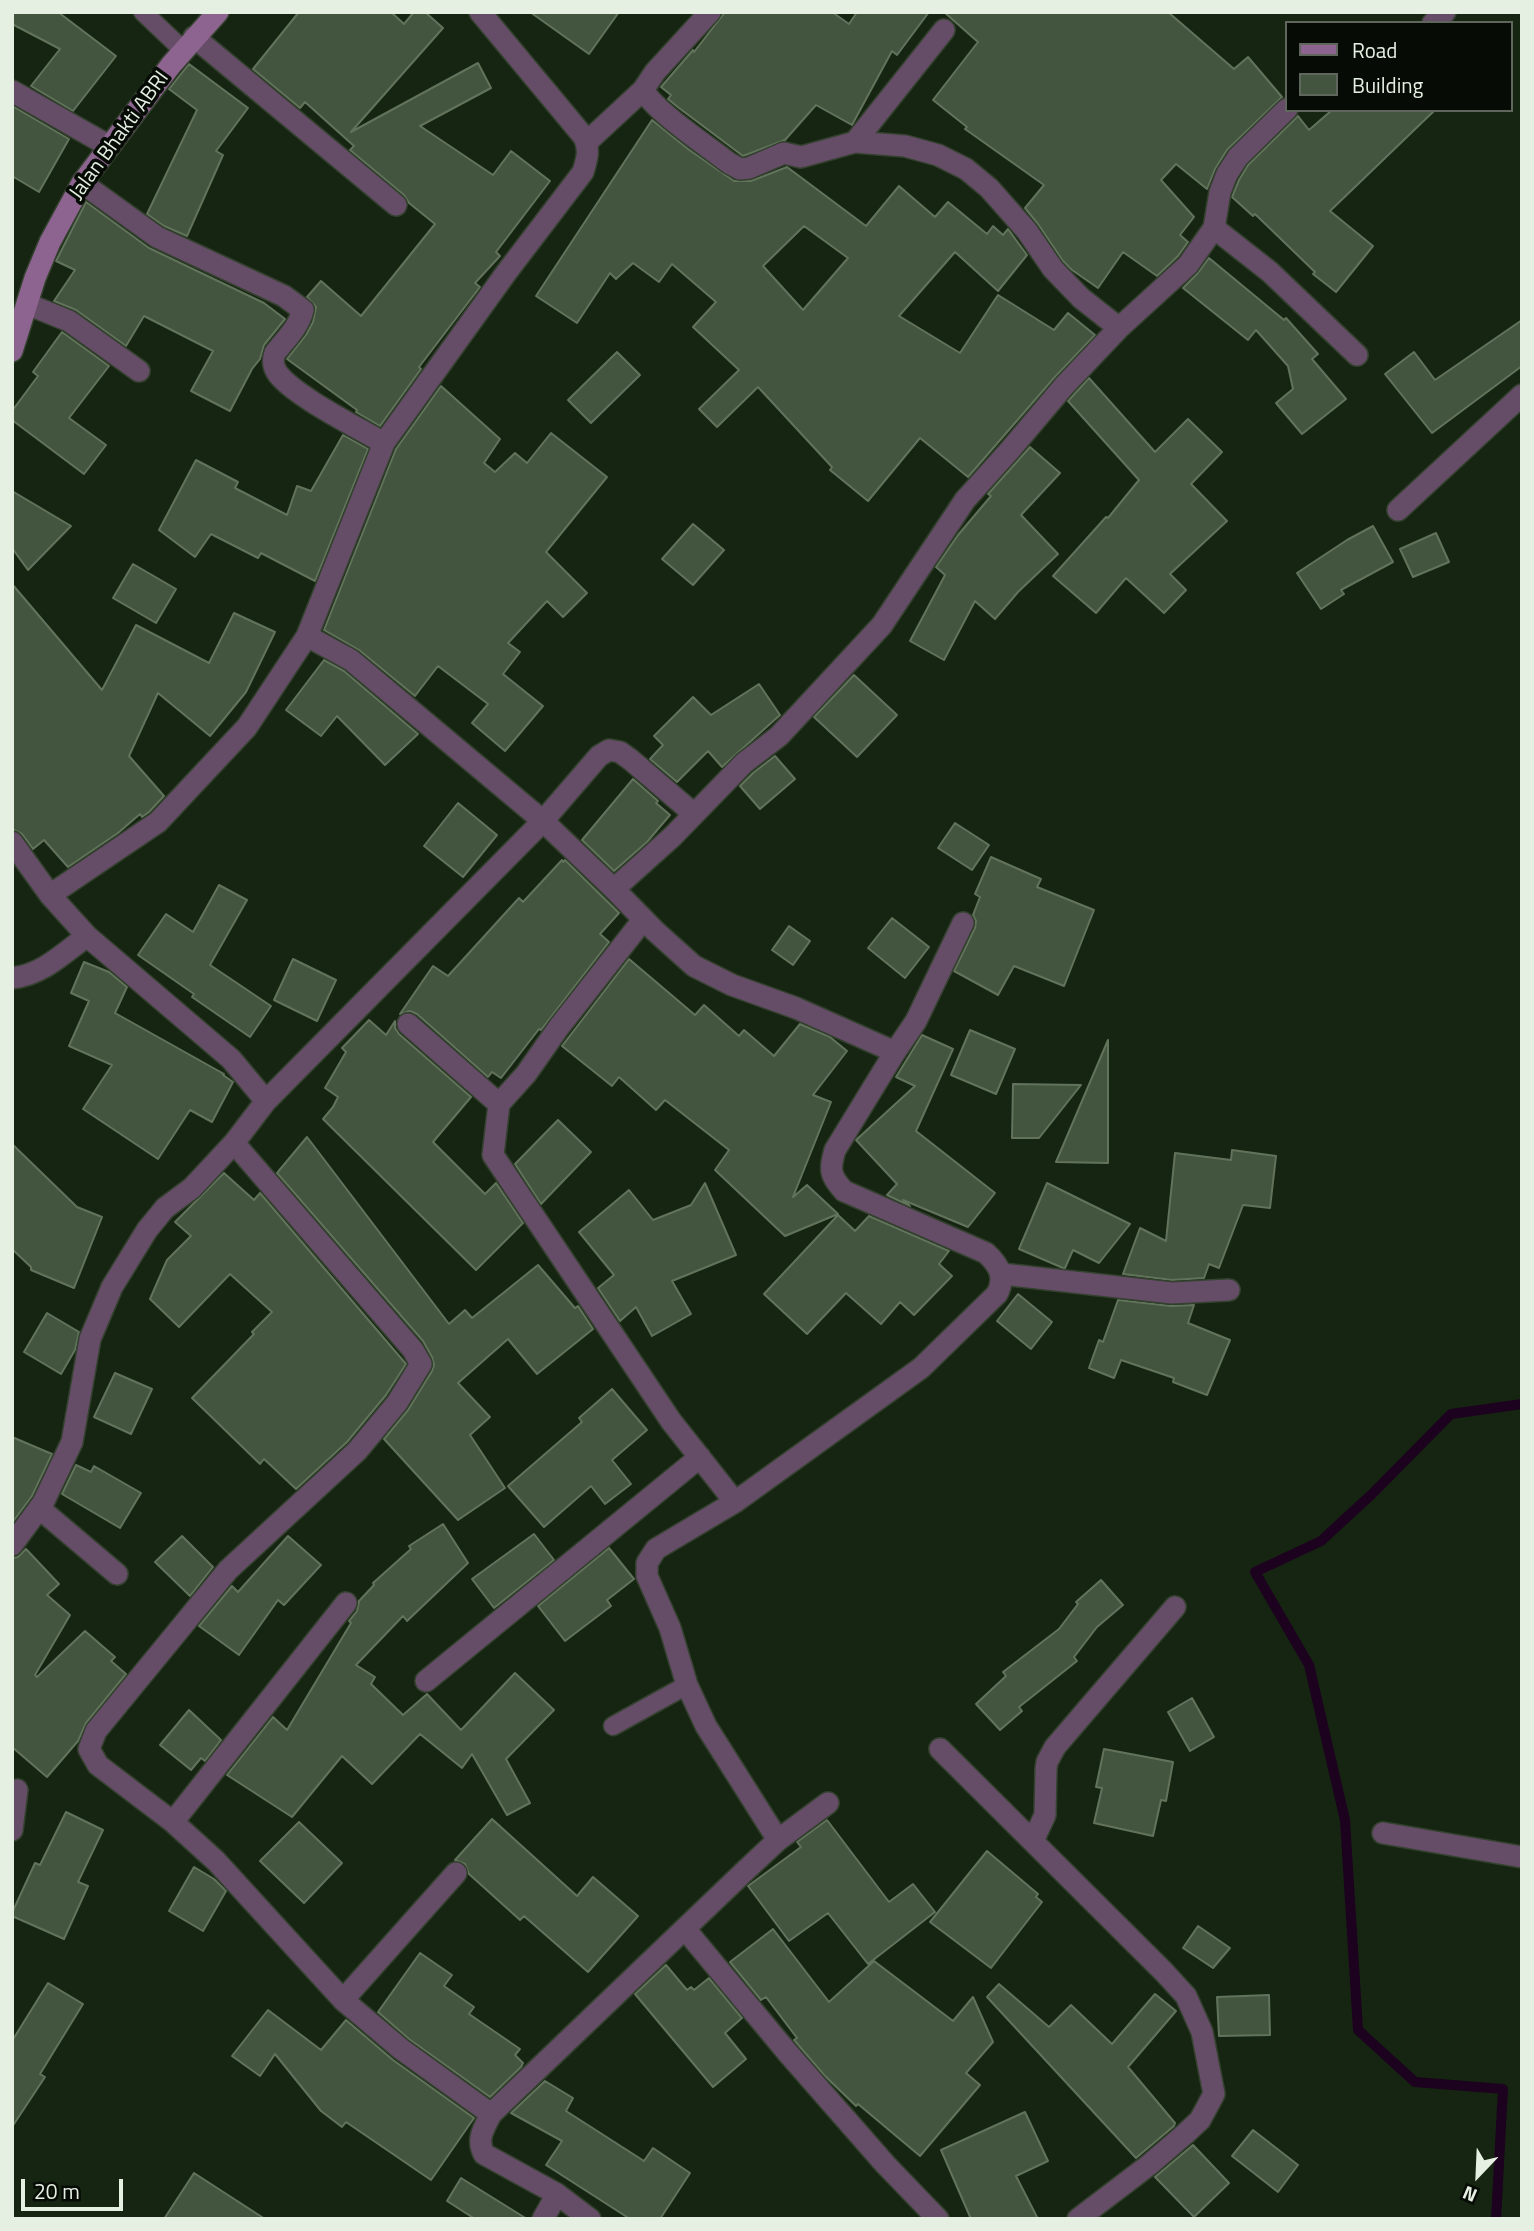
<!DOCTYPE html>
<style>
body{margin:0}
#map{position:relative;width:1534px;height:2231px;overflow:hidden;background:#162511;font-family:"Titillium Web",sans-serif}
canvas{display:block}
.frame{position:absolute;inset:0;border:14px solid #e5efe2;pointer-events:none}
.legend{position:absolute;left:1285px;top:21px;width:228px;height:91px;box-sizing:border-box;background:#060c05;border:2px solid #5f675d;margin:0;padding:9px 12px;list-style:none;font-size:21px;color:#e5efe2}
.legend li{display:flex;align-items:center;gap:14px;height:35px}
.legend b{width:35px;border:2px solid #5f675d}
.north{position:absolute;left:1443px;top:2140px;width:70px;height:70px;-webkit-text-stroke:5px #060c05;paint-order:stroke;rotate:203deg;font-size:19px;font-weight:700;line-height:28px;text-align:center;color:#e5efe2}
.north::after{content:'';display:block;margin:auto;width:24px;height:32px;background:#e5efe2;clip-path:polygon(50% 0,100% 100%,50% 72%,0 100%)}
.scale{position:absolute;left:21px;top:2179px;width:102px;height:32px;box-sizing:border-box;border:4px solid #e5efe2;border-top:0;padding-left:9px;font-size:21px;line-height:24px;white-space:nowrap;color:#e5efe2;-webkit-text-stroke:5px #060c05;paint-order:stroke}
</style>
<div id="map">
<canvas width="1534" height="2231"></canvas>
<div class="frame"></div>
<ul class="legend">
<li><b style="height:9px;background:#8c648f"></b>Road</li>
<li><b style="height:19px;background:#44553f"></b>Building</li>
</ul>
<div class="north">N</div>
<div class="scale">20 m</div>
</div>
<script>
const context = document.querySelector('canvas').getContext('2d');
context.lineJoin = 'round';
function stroke(path, color, width, dash) { context.strokeStyle = color; context.lineWidth = width; context.lineCap = dash ? 'butt' : 'round'; context.setLineDash(dash || []); context.stroke(path); }
function fillPath(path, color) { context.fillStyle = color; context.fill(path, 'evenodd'); }
function drawText(font, color, halo, rows, align = 'center') {
  context.font = font + ' "Titillium Web",sans-serif'; context.lineWidth = 7; context.setLineDash([]); context.textBaseline = 'middle'; context.strokeStyle = halo; context.fillStyle = color; for (const [text, x, y, turn = 0] of rows) {
    context.save(); context.translate(x, y); context.rotate((+turn || 0) * Math.PI / 180); context.textAlign = isNaN(turn) ? turn : align; if (halo) context.strokeText(text, 0, 0); context.fillText(text, 0, 0); context.restore();
  }
}
stroke(new Path2D(`
 M 1496,2219 L 1503,2089 L 1415,2082 L 1358,2030 L 1345,1820 L 1309,1665 L 1255,1572 L 1321,1541 L 1372,1494 L 1451,1414 L 1522,1404`), '#1c021f', 10);
const building = new Path2D(`
 M 12,12 L 58,12 L 116,56 L 73,111 L 31,86 L 60,49 L 12,24 Z
 M 299,12 L 391,12 L 404,24 L 414,12 L 425,12 L 443,28 L 351,132 L 478,63 L 491,88 L 420,126 L 493,175 L 511,151 L 550,181 L 496,252 L 500,256 L 475,283 L 480,287 L 419,367 L 421,369 L 380,426 L 356,412 L 357,410 L 287,359 L 306,335 L 313,322 L 316,307 L 307,297 L 321,281 L 361,316 L 435,224 L 409,203 L 404,195 L 350,150 L 354,146 L 305,102 L 300,108 L 253,69 Z
 M 530,12 L 619,12 L 589,54 Z
 M 725,12 L 832,12 L 849,24 L 857,12 L 929,12 L 897,55 L 892,51 L 852,125 L 816,105 L 785,140 L 743,156 L 679,108 L 668,99 L 671,95 L 661,87 L 693,50 L 694,52 Z
 M 944,12 L 1168,12 L 1234,69 L 1248,57 L 1282,97 L 1227,150 L 1215,169 L 1207,189 L 1176,164 L 1161,180 L 1194,217 L 1180,235 L 1188,242 L 1178,256 L 1157,276 L 1123,252 L 1098,288 L 1072,270 L 1063,261 L 1038,224 L 1025,208 L 1044,185 L 965,129 L 967,127 L 933,100 L 978,42 Z
 M 189,64 L 248,108 L 216,151 L 223,155 L 187,236 L 164,226 L 147,214 L 197,110 L 169,89 Z
 M 14,107 L 69,139 L 39,192 L 12,176 L 12,110 Z
 M 1332,110 L 1435,110 L 1330,211 L 1373,246 L 1336,292 L 1313,274 L 1315,272 L 1255,214 L 1253,216 L 1232,197 L 1239,180 L 1248,165 L 1298,116 L 1309,130 Z
 M 652,120 L 688,149 L 734,181 L 751,181 L 787,167 L 866,226 L 899,186 L 935,217 L 948,202 L 987,234 L 993,226 L 1003,235 L 1008,229 L 1027,255 L 998,291 L 955,252 L 899,316 L 960,353 L 998,295 L 1054,330 L 1068,313 L 1095,335 L 1054,378 L 968,477 L 920,438 L 868,501 L 830,470 L 832,467 L 758,387 L 717,427 L 699,409 L 739,370 L 693,327 L 716,302 L 672,264 L 659,282 L 633,263 L 616,279 L 610,273 L 577,323 L 536,296 ZM 804,226 L 848,258 L 803,310 L 763,266 Z
 M 86,202 L 149,248 L 264,303 L 285,319 L 264,345 L 260,359 L 252,369 L 230,411 L 191,391 L 213,351 L 144,316 L 126,346 L 76,310 L 54,301 L 75,270 L 56,261 Z
 M 1209,258 L 1284,320 L 1286,318 L 1318,354 L 1312,359 L 1346,399 L 1302,434 L 1276,403 L 1293,389 L 1288,366 L 1256,330 L 1248,340 L 1183,288 L 1197,274 Z
 M 1522,320 L 1522,366 L 1432,433 L 1385,374 L 1414,352 L 1435,380 Z
 M 62,332 L 109,366 L 69,418 L 106,445 L 84,474 L 12,420 L 12,411 L 38,376 L 33,372 Z
 M 617,352 L 640,375 L 591,423 L 568,400 Z
 M 1089,378 L 1155,452 L 1188,419 L 1222,452 L 1191,484 L 1227,521 L 1170,574 L 1186,590 L 1164,613 L 1126,578 L 1096,613 L 1053,576 L 1106,517 L 1108,518 L 1139,480 L 1068,401 Z
 M 441,386 L 500,439 L 484,463 L 495,472 L 515,453 L 527,463 L 551,433 L 607,477 L 546,552 L 587,593 L 563,617 L 547,601 L 508,643 L 520,652 L 503,674 L 543,706 L 505,751 L 472,723 L 488,704 L 438,666 L 415,696 L 359,650 L 324,630 L 396,449 Z
 M 343,435 L 368,449 L 315,581 L 261,553 L 258,558 L 211,534 L 195,557 L 159,530 L 196,460 L 238,482 L 235,488 L 287,515 L 297,486 L 311,491 Z
 M 1030,447 L 1060,473 L 1021,515 L 1058,554 L 1018,592 L 995,619 L 975,601 L 944,660 L 910,641 L 945,575 L 936,567 L 958,535 L 991,496 L 988,494 Z
 M 12,491 L 71,526 L 28,570 L 12,548 Z
 M 693,524 L 724,550 L 693,585 L 662,559 Z
 M 1373,526 L 1393,562 L 1341,590 L 1344,594 L 1321,609 L 1297,573 L 1347,540 Z
 M 1436,533 L 1449,562 L 1413,577 L 1400,549 Z
 M 133,564 L 176,589 L 156,623 L 113,598 Z
 M 12,584 L 102,690 L 136,625 L 209,663 L 234,613 L 275,632 L 246,692 L 210,736 L 158,693 L 129,756 L 164,796 L 149,812 L 142,817 L 140,814 L 118,833 L 68,867 L 44,840 L 33,849 L 22,834 L 12,829 Z
 M 324,660 L 344,671 L 418,734 L 385,765 L 337,716 L 321,736 L 286,710 Z
 M 854,675 L 897,715 L 857,757 L 814,717 Z
 M 759,684 L 780,715 L 722,767 L 708,751 L 677,782 L 650,759 L 663,745 L 654,736 L 693,697 L 711,715 Z
 M 775,756 L 795,779 L 760,809 L 740,786 L 753,773 Z
 M 633,779 L 658,801 L 656,803 L 670,815 L 647,842 L 614,871 L 582,840 Z
 M 458,803 L 497,835 L 463,877 L 424,846 Z
 M 955,823 L 989,845 L 972,870 L 938,848 Z
 M 991,857 L 1041,879 L 1037,887 L 1094,910 L 1064,986 L 1014,966 L 998,995 L 954,971 L 975,928 L 976,921 L 973,915 L 980,897 L 975,894 Z
 M 562,860 L 563,862 L 565,860 L 619,913 L 600,934 L 609,942 L 541,1030 L 539,1029 L 501,1078 L 492,1072 L 488,1077 L 417,1014 L 410,1011 L 400,1014 L 433,966 L 448,976 L 519,898 L 523,902 Z
 M 219,885 L 247,900 L 210,965 L 271,1006 L 250,1037 L 192,997 L 194,994 L 138,955 L 166,914 L 193,932 Z
 M 892,918 L 929,947 L 905,978 L 868,948 Z
 M 789,926 L 810,941 L 793,965 L 772,950 Z
 M 293,959 L 336,980 L 317,1021 L 274,1000 Z
 M 629,959 L 695,1015 L 704,1005 L 739,1036 L 744,1030 L 774,1056 L 800,1024 L 830,1037 L 847,1051 L 813,1095 L 831,1102 L 793,1197 L 807,1185 L 838,1214 L 785,1236 L 715,1170 L 729,1150 L 665,1100 L 656,1110 L 619,1077 L 612,1086 L 562,1046 Z
 M 84,962 L 109,972 L 127,987 L 115,1013 L 224,1074 L 223,1075 L 233,1082 L 212,1122 L 190,1110 L 158,1159 L 83,1109 L 112,1065 L 69,1046 L 89,1001 L 71,993 Z
 M 369,1020 L 386,1035 L 395,1021 L 395,1028 L 399,1034 L 471,1097 L 433,1142 L 485,1194 L 496,1183 L 523,1223 L 476,1270 L 323,1119 L 333,1107 L 338,1097 L 325,1088 L 346,1052 L 342,1048 Z
 M 970,1030 L 1015,1049 L 996,1094 L 951,1075 Z
 M 922,1035 L 953,1049 L 916,1131 L 995,1193 L 968,1227 L 903,1200 L 910,1206 L 887,1195 L 897,1184 L 856,1140 L 915,1086 L 896,1077 Z
 M 1108,1040 L 1108,1163 L 1056,1162 Z
 M 1013,1084 L 1081,1085 L 1039,1138 L 1012,1138 Z
 M 558,1120 L 591,1152 L 541,1204 L 515,1164 Z
 M 307,1137 L 449,1324 L 465,1310 L 472,1318 L 538,1265 L 575,1308 L 578,1306 L 593,1329 L 537,1374 L 508,1339 L 458,1383 L 490,1417 L 470,1435 L 505,1488 L 458,1520 L 384,1439 L 408,1410 L 432,1371 L 434,1365 L 432,1357 L 423,1341 L 277,1173 Z
 M 12,1144 L 77,1207 L 102,1217 L 74,1288 L 31,1270 L 31,1267 L 12,1249 Z
 M 1232,1150 L 1276,1156 L 1270,1208 L 1243,1205 L 1219,1268 L 1209,1264 L 1204,1278 L 1172,1280 L 1123,1274 L 1140,1228 L 1166,1241 L 1175,1153 L 1231,1160 Z
 M 224,1173 L 254,1200 L 260,1193 L 406,1364 L 386,1395 L 347,1442 L 296,1489 L 264,1459 L 260,1464 L 192,1398 L 254,1334 L 252,1332 L 272,1312 L 230,1274 L 179,1327 L 150,1299 L 167,1260 L 191,1236 L 175,1222 Z
 M 705,1183 L 736,1255 L 672,1281 L 691,1314 L 652,1336 L 636,1307 L 620,1321 L 598,1288 L 614,1275 L 579,1232 L 629,1190 L 653,1220 L 691,1205 Z
 M 1047,1183 L 1130,1224 L 1099,1263 L 1073,1250 L 1065,1268 L 1063,1268 L 1019,1249 Z
 M 838,1215 L 855,1231 L 869,1216 L 949,1251 L 939,1264 L 952,1276 L 914,1315 L 900,1302 L 881,1324 L 846,1293 L 807,1334 L 764,1294 Z
 M 1018,1294 L 1052,1322 L 1031,1349 L 997,1321 Z
 M 1118,1300 L 1171,1306 L 1194,1305 L 1188,1323 L 1230,1340 L 1207,1395 L 1173,1382 L 1174,1378 L 1121,1360 L 1114,1378 L 1089,1368 L 1099,1340 L 1103,1342 Z
 M 47,1313 L 79,1332 L 75,1350 L 61,1374 L 24,1352 Z
 M 115,1373 L 152,1389 L 131,1434 L 94,1417 Z
 M 612,1389 L 647,1430 L 612,1460 L 631,1484 L 605,1504 L 591,1486 L 544,1527 L 508,1486 L 582,1422 L 579,1418 Z
 M 12,1437 L 52,1454 L 32,1496 L 12,1523 Z
 M 76,1465 L 91,1472 L 94,1466 L 141,1493 L 120,1528 L 62,1494 Z
 M 443,1524 L 468,1563 L 407,1621 L 403,1616 L 356,1665 L 375,1677 L 371,1684 L 403,1715 L 427,1694 L 461,1730 L 515,1673 L 554,1710 L 506,1759 L 530,1803 L 507,1815 L 472,1754 L 462,1768 L 420,1734 L 372,1784 L 342,1756 L 292,1817 L 227,1775 L 273,1717 L 287,1730 L 351,1623 L 349,1621 L 357,1611 L 359,1601 L 374,1585 L 373,1583 L 411,1549 L 409,1546 Z
 M 534,1534 L 554,1560 L 494,1608 L 472,1579 Z
 M 182,1536 L 213,1567 L 190,1596 L 155,1562 Z
 M 288,1536 L 321,1565 L 284,1605 L 278,1600 L 239,1655 L 199,1626 L 232,1586 L 238,1592 Z
 M 609,1548 L 634,1579 L 607,1600 L 611,1606 L 565,1641 L 538,1606 Z
 M 26,1549 L 59,1584 L 47,1595 L 70,1615 L 35,1675 L 37,1677 L 85,1631 L 115,1657 L 111,1661 L 126,1674 L 86,1723 L 78,1741 L 47,1777 L 12,1747 L 12,1558 L 18,1557 Z
 M 1101,1580 L 1123,1605 L 1097,1627 L 1074,1657 L 1077,1661 L 1019,1707 L 1022,1711 L 1000,1730 L 976,1704 L 1006,1676 L 1003,1672 L 1059,1629 L 1078,1604 L 1076,1602 Z
 M 1192,1698 L 1214,1737 L 1190,1751 L 1168,1712 Z
 M 189,1710 L 221,1740 L 205,1761 L 201,1758 L 191,1770 L 160,1745 Z
 M 1104,1749 L 1173,1762 L 1166,1801 L 1161,1800 L 1153,1836 L 1094,1823 L 1102,1788 L 1096,1787 Z
 M 66,1812 L 103,1830 L 78,1882 L 88,1886 L 64,1939 L 12,1916 L 12,1913 L 35,1863 L 40,1865 Z
 M 492,1819 L 577,1896 L 593,1877 L 638,1916 L 588,1972 L 524,1916 L 520,1920 L 469,1874 L 465,1864 L 455,1860 Z
 M 827,1820 L 889,1902 L 913,1884 L 935,1912 L 868,1964 L 828,1913 L 789,1941 L 748,1886 L 801,1847 L 797,1842 Z
 M 299,1822 L 342,1863 L 304,1903 L 260,1861 Z
 M 987,1851 L 1038,1894 L 1036,1897 L 1042,1902 L 991,1968 L 930,1922 Z
 M 194,1867 L 214,1879 L 226,1891 L 203,1931 L 169,1911 Z
 M 1198,1926 L 1230,1948 L 1213,1968 L 1183,1948 Z
 M 773,1929 L 829,2002 L 874,1961 L 953,2021 L 973,1997 L 993,2042 L 966,2073 L 980,2085 L 920,2156 L 858,2104 L 856,2106 L 824,2075 L 794,2040 L 797,2038 L 766,1997 L 761,2000 L 730,1962 Z
 M 420,1953 L 452,1975 L 444,1986 L 474,2007 L 469,2014 L 520,2049 L 515,2055 L 523,2063 L 521,2067 L 490,2097 L 409,2039 L 378,2012 Z
 M 666,1965 L 687,1990 L 691,1987 L 694,1990 L 709,1978 L 742,2018 L 725,2033 L 746,2059 L 713,2087 L 635,1994 Z
 M 48,1983 L 83,2004 L 40,2074 L 45,2077 L 12,2127 L 12,2041 Z
 M 999,1984 L 1049,2027 L 1071,2005 L 1112,2044 L 1155,1994 L 1176,2011 L 1128,2067 L 1175,2123 L 1174,2126 L 1136,2158 L 987,1997 Z
 M 1269,1995 L 1270,2035 L 1219,2036 L 1217,1997 Z
 M 268,2010 L 321,2050 L 346,2020 L 393,2060 L 474,2118 L 431,2180 L 346,2122 L 342,2127 L 321,2111 L 275,2054 L 260,2076 L 232,2056 Z
 M 545,2081 L 573,2098 L 566,2111 L 644,2161 L 653,2148 L 690,2173 L 660,2219 L 630,2219 L 546,2165 L 562,2141 L 511,2113 Z
 M 1025,2112 L 1048,2161 L 1016,2176 L 1038,2219 L 971,2219 L 941,2150 Z
 M 1253,2130 L 1298,2165 L 1278,2192 L 1232,2156 Z
 M 1193,2145 L 1229,2183 L 1194,2217 L 1155,2177 Z
 M 194,2173 L 265,2219 L 164,2219 Z
 M 461,2178 L 527,2219 L 475,2219 L 447,2201 Z`);
fillPath(building, '#44553f');
stroke(building, '#62735c', 2);
const lane = new Path2D(`
 M 143,12 L 183,50
 M 613,1726 L 687,1685`);
const street = new Path2D(`
 M 480,12 L 584,137 C 590,150 587,159 583,172 L 506,273 L 384,443 L 307,636 L 351,660 L 543,821 L 614,889 L 655,931 L 694,966 L 732,985 L 796,1008 L 895,1052 L 835,1150 C 829,1170 830,1176 844,1191 L 986,1253 C 999,1265 1006,1277 997,1294 L 921,1368 L 735,1502
 M 1433,23 L 1445,12
 M 194,37 L 396,205
 M 643,90 C 657,113 706,145 729,163 L 740,169 L 749,168 L 784,153 L 801,157 L 855,142 L 905,146 L 938,155 L 966,169 L 989,188 L 1027,231 L 1053,269 L 1081,298 L 1119,328
 M 12,91 L 109,146
 M 587,142 L 643,90 L 655,72 L 710,12
 M 855,142 L 944,30
 M 82,183 L 157,237 L 284,296 L 303,310 C 299,327 285,340 275,353 C 272,361 273,367 278,374 C 296,397 357,427 384,443
 M 1214,228 L 1270,272 L 1357,355
 M 27,304 L 69,321 L 139,371
 M 1398,510 L 1522,395
 M 12,842 L 50,895 L 87,936 L 231,1059 L 266,1101
 M 614,889 L 673,836 L 744,763 L 779,736 L 882,625 L 965,500 L 1010,450 L 1064,386 L 1119,328 L 1188,265 L 1214,228 L 1220,192 L 1227,174 L 1238,157 L 1287,109
 M 50,895 L 158,822 L 247,727 L 307,636
 M 643,920 L 559,1027 L 526,1074 L 499,1104 L 493,1155 L 671,1421 L 735,1502 L 656,1549 L 647,1563 L 647,1576 L 670,1628 L 687,1685 L 706,1726 L 778,1840
 M 12,978 C 42,975 64,953 87,936
 M 408,1024 L 499,1104
 M 895,1052 L 916,1021 L 963,923
 M 234,1143 L 413,1350 L 421,1364 L 397,1403 L 357,1451 L 228,1570 L 96,1731 L 89,1749 L 98,1765 L 173,1822 L 216,1861 L 343,2000 L 401,2049 L 491,2114
 M 1002,1274 L 1172,1293 L 1229,1290
 M 39,1508 L 117,1574
 M 12,1545 L 43,1503 L 72,1442 L 90,1339 L 112,1287 L 147,1230 L 165,1208 L 192,1188 L 234,1143 L 266,1101 L 543,821 L 599,756 L 609,750 L 620,752 L 631,760 L 694,814
 M 426,1681 L 700,1457
 M 940,1749 L 1164,1972 L 1186,1996 L 1202,2032 L 1214,2094 L 1200,2120 L 1185,2134 L 1149,2165 L 1078,2219
 M 173,1822 L 346,1603
 M 12,1830 L 17,1790
 M 1383,1833 L 1522,1857
 M 1033,1841 L 1045,1815 L 1046,1769 L 1047,1762 L 1055,1747 L 1175,1607
 M 685,1929 L 787,2052 L 885,2164 L 938,2219
 M 343,2000 L 456,1873
 M 543,2219 L 557,2194
 M 590,2219 L 557,2194 L 484,2154 C 476,2139 484,2128 491,2114 L 746,1870 L 778,1840 L 828,1803`);
const secondary = new Path2D(`
 M 12,351 L 35,278 L 50,242 L 82,183 L 171,65 L 218,12`);
stroke(lane, '#33412e', 21);
stroke(street, '#33412e', 24);
stroke(secondary, '#33412e', 24);
stroke(lane, '#654c67', 18);
stroke(street, '#654c67', 21);
stroke(secondary, '#8c648f', 21);
drawText('21px', '#e5efe2', '#060c05', [
 ["Jalan Bhakti ABRI",120,136,-54]
]);
</script>
